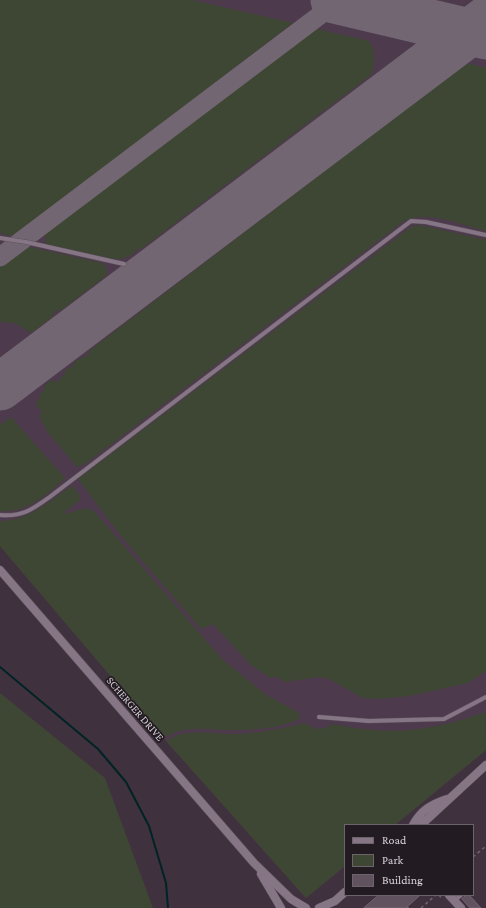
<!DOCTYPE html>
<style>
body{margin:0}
#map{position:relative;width:486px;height:908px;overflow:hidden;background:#40313f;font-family:"Crimson Pro",serif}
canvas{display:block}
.legend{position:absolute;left:344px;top:824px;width:130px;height:72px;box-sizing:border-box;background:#221c22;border:1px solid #6b646b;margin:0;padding:5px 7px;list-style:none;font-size:12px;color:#d8cfd8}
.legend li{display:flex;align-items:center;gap:8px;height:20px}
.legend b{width:20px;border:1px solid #6b646b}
</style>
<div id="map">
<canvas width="486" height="908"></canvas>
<ul class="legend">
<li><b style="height:5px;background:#867685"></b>Road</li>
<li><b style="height:11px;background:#3e4733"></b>Park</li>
<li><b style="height:11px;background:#615260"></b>Building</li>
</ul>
</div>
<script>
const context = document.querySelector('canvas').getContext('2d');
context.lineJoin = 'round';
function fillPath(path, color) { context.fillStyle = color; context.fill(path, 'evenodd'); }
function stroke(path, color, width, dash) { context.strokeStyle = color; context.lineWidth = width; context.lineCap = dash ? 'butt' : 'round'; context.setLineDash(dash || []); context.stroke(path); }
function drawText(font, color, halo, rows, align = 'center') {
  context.font = font + ' "Crimson Pro",serif'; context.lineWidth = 3.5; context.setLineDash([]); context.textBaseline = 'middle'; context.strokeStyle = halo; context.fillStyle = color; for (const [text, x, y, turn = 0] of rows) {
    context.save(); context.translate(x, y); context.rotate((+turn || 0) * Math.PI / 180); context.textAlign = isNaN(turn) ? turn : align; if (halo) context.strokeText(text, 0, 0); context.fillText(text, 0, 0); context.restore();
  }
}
fillPath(new Path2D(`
 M 0,0 L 486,0 L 486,750 L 395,825 L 345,825 L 345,866 L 306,898 L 166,741 L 0,546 Z`), '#4d3a4c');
fillPath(new Path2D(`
 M 0,0 L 192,0 L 293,23 L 16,234 L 11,236 L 0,233 Z
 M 313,28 L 369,41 C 376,50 375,64 371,75 L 141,249 L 137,249 C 131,257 125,259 114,259 L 46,244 L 45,231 L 220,98 L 225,97 L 224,95 Z
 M 466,63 L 486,68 L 486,231 C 459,225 431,210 404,221 L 85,464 L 77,467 L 46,430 L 39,415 L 42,412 L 41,409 L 37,408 L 37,401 L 40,398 L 40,393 L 44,391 L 45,384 L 52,380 L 57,382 L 65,373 L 66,369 L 72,367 L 75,361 L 88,355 L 89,351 Z
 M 420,225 L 486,240 L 486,671 L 468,683 L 409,696 L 377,699 L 363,698 L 329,679 L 319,677 L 285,682 L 275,676 L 270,678 L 251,665 L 213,624 L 201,629 L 121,536 L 78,479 L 411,227 Z
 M 25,246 L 102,263 C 107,266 108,270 106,276 L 60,311 L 55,311 L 51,318 L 31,333 L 15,323 L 0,322 L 0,265 Z
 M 11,417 L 65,478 C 47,495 27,513 0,511 L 0,425 Z
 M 72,486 L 79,494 L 80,500 L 62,514 L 87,508 L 94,511 L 222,659 L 265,694 L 299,713 L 300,719 C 278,729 251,730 227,730 C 204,729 184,725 163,738 L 0,546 L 0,521 C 29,521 49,501 72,486 Z
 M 0,693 L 105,778 L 153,908 L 0,908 Z
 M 485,712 L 486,750 L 395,825 L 345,825 L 345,866 L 306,898 L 166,741 C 188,726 213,735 238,734 C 261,733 283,728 305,723 C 314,730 323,731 333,724 C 390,736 430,732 485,712 Z`), '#3e4733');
stroke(new Path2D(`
 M 0,667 L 98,749 L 126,782 L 149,826 L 166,883 L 168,908`), '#002326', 2);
stroke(new Path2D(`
 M 433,23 C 454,25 471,18 486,3
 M 0,257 L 340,0
 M 0,372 L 7,373 L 21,370`), '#726672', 19);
stroke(new Path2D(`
 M 334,0 L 486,36
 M 0,387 L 486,20`), '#726672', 47);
const building = new Path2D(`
 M 379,895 L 420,895 L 407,907 L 409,908 L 364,908 Z
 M 467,895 L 469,895 L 481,908 L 470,908 L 462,899 Z`);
fillPath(building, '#615260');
stroke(building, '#766675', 1);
const lane = new Path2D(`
 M 0,238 L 26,242 L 124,264
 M 0,515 C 23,517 33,509 51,496 L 411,221 L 426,222 L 486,235
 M 319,717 L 369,721 L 444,719 L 486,697
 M 454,901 L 461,895`);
const street = new Path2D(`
 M 0,570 L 254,863 L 291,899 L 306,908
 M 413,825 C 421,810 432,804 447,799
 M 421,825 L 486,765
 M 261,874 L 281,908
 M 449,895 L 461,908
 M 319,908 L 335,901 L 345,892`);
stroke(lane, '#5b505b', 5);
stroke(street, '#5b505b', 9);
stroke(new Path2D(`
 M 473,857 L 486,846
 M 439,895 L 442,899
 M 421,908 L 436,895`), '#70636f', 1.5, [3, 3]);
stroke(lane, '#867685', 4);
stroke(street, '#867685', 8);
drawText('11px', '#d8cfd8', '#221c22', [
 ["SCHERGER DRIVE",135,709,49]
]);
</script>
